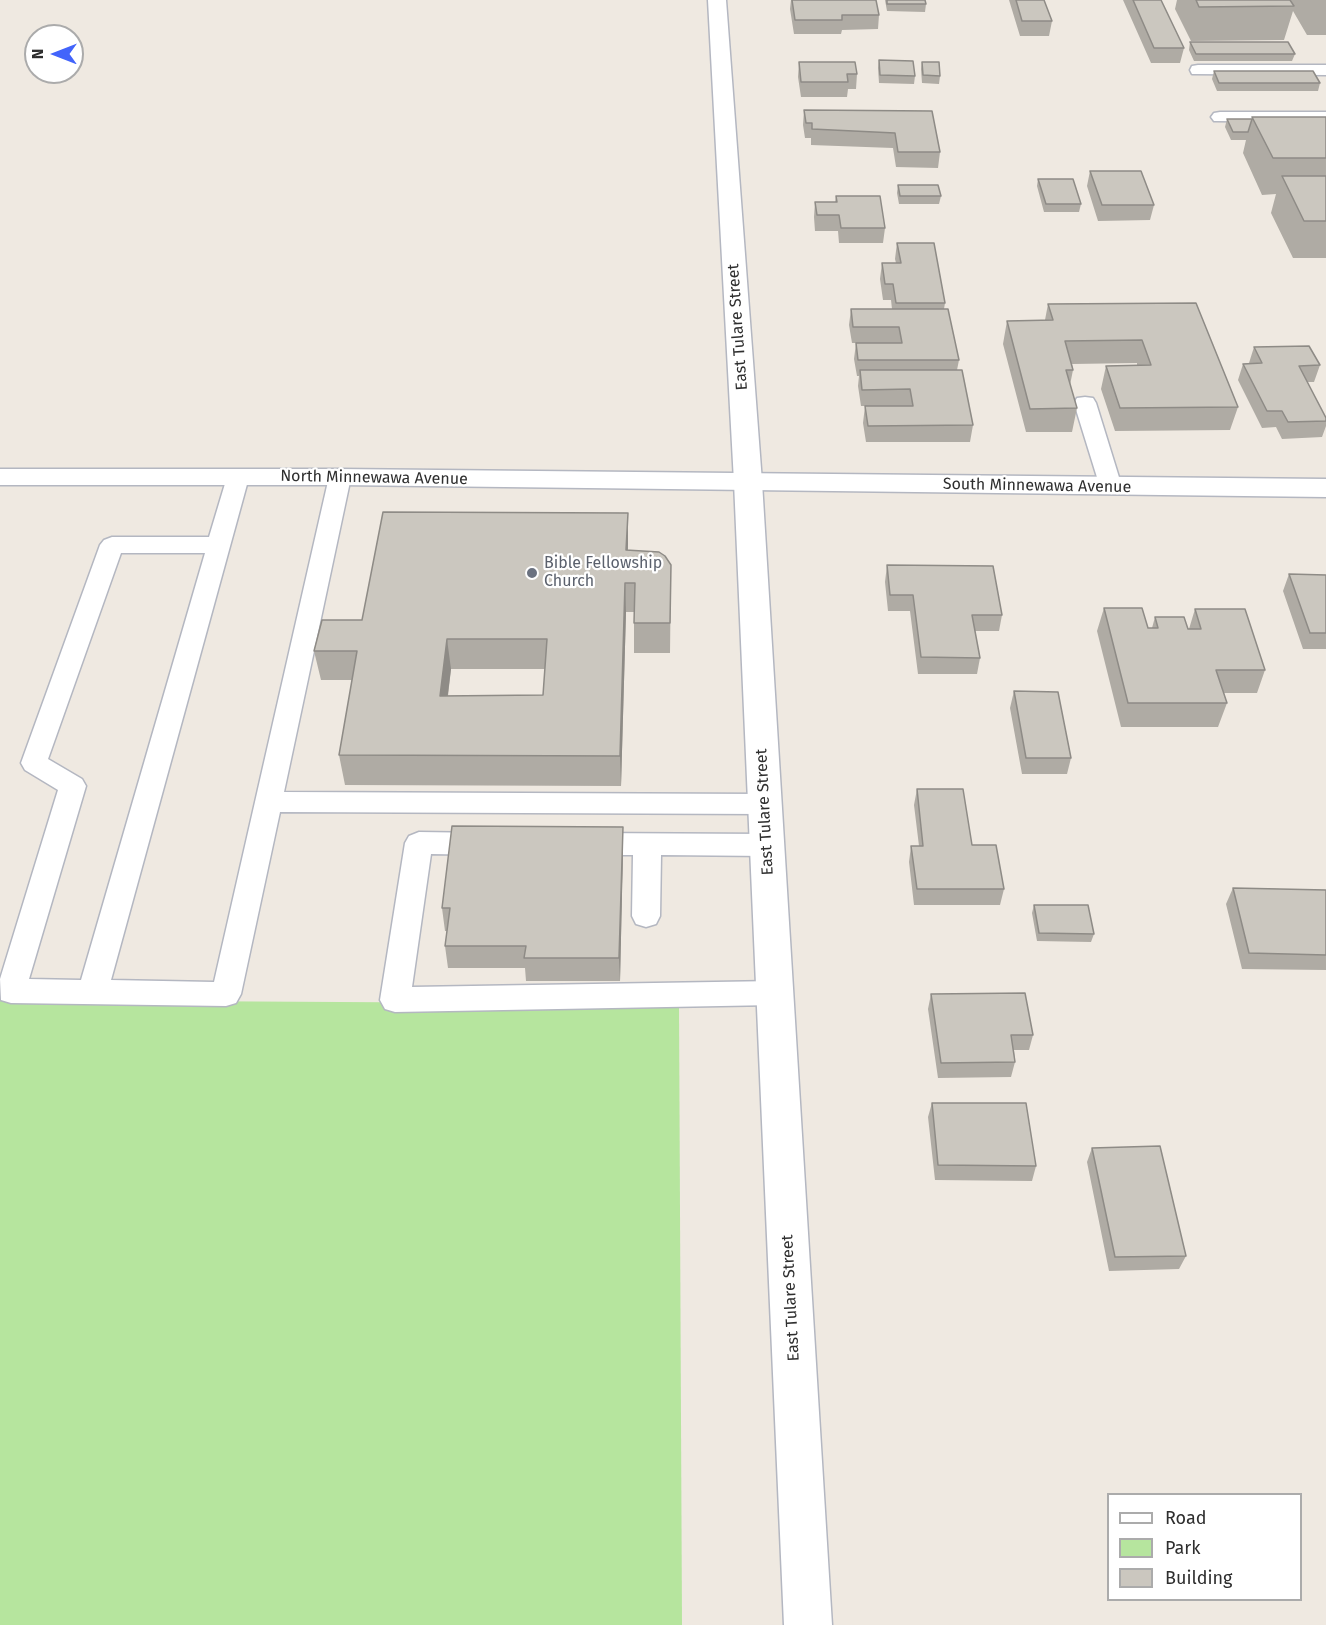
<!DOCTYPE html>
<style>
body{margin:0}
#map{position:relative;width:1326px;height:1625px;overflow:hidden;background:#efe9e1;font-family:"Fira Sans",sans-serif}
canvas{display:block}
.legend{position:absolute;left:1107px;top:1493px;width:195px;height:108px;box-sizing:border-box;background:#fff;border:2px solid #ababab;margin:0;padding:8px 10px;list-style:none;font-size:18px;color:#2e2e2e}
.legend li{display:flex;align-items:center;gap:12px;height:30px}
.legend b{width:30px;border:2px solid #ababab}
.north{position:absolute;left:24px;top:24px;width:60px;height:60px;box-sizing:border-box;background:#fff;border:2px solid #ababab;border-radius:50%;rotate:270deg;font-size:16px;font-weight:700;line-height:24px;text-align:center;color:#2e2e2e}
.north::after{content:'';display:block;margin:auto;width:21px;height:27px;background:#4264fb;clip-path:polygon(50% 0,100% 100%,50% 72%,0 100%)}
</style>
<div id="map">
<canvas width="1326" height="1625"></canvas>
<ul class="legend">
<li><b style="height:8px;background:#fff"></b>Road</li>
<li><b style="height:16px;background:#b6e59e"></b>Park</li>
<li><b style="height:16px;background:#cbc7bf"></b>Building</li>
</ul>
<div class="north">N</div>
</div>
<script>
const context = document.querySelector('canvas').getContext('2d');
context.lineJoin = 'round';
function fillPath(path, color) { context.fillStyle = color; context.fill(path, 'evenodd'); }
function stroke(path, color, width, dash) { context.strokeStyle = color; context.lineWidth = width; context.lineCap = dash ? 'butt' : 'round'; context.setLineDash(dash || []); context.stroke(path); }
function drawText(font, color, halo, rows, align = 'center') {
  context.font = font + ' "Fira Sans",sans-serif'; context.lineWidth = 4.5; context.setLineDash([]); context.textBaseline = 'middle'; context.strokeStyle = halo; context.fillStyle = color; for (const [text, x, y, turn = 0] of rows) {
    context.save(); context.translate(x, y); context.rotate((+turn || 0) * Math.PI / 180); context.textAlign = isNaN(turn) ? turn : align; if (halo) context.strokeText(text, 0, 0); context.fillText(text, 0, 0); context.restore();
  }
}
fillPath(new Path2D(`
 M 0,1000 L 679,1004 L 682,1625 L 0,1625 Z`), '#b6e59e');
const lane = new Path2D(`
 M 1198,65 L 1326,65 L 1326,75 L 1192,74 L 1190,70 L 1192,66 Z
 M 1220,112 L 1326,112 L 1326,122 L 1214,121 L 1211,117 L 1214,113 Z
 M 1085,397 L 1093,398 L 1096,403 L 1122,487 L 1119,492 L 1103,492 L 1100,487 L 1074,403 L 1077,398 Z
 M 238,470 L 246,472 L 249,477 L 111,980 L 214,982 L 329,477 L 332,472 L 348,472 L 351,477 L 284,792 L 764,794 L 774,797 L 777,804 L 774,811 L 764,814 L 280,812 L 241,994 L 236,1003 L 226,1006 L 11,1003 L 1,1000 L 0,979 L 58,790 L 25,770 L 21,763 L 100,545 L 104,540 L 112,537 L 209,537 L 227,477 L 230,472 ZM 121,553 L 205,553 L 81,980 L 29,979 L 86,786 L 82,779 L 48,759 Z
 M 419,832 L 487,833 L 497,837 L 501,844 L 497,851 L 487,855 L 431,854 L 412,987 L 775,981 L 785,984 L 790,993 L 785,1002 L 775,1005 L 395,1012 L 385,1009 L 380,1000 L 405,843 L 409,836 Z
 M 588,833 L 767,834 L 777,838 L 781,845 L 777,852 L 767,856 L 661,855 L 660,916 L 656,924 L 646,927 L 636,924 L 632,916 L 633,855 L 588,855 L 578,851 L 574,844 L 578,837 Z`);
const street = new Path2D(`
 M 0,469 L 340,469 L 1326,479 L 1326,497 L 340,485 L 0,485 Z`);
const secondary = new Path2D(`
 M 708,0 L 726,0 L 762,482 L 832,1625 L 784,1625 L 734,482 Z`);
stroke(lane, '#b4b7c1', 3);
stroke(street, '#b4b7c1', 3);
stroke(secondary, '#b4b7c1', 3);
fillPath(lane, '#fff');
fillPath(street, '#fff');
fillPath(secondary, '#fff');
fillPath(new Path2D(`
 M 791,0 L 876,0 L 879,15 L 878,29 L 842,30 L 841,34 L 794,34 L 790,9 Z
 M 885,0 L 925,0 L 926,4 L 925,12 L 887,11 Z
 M 1009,0 L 1044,0 L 1052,21 L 1049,36 L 1020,36 Z
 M 1123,0 L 1161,0 L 1184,48 L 1180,63 L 1151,63 Z
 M 1177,0 L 1326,0 L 1326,35 L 1307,35 L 1293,11 L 1284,40 L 1191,41 L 1175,9 Z
 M 1190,42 L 1295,54 L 1292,61 L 1194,61 L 1189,50 Z
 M 879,60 L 915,76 L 914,84 L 879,83 L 878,68 Z
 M 799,62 L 857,74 L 856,89 L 848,89 L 847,97 L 801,97 L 798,77 Z
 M 922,62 L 940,76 L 939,84 L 922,83 L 921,69 Z
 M 1214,71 L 1320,83 L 1318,91 L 1217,91 L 1212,79 Z
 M 804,110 L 932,111 L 940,152 L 938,168 L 896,167 L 893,148 L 811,145 L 811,138 L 805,138 L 803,125 Z
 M 1252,117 L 1326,117 L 1326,258 L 1293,258 L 1271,213 L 1276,194 L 1262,195 L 1243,153 L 1246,140 L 1231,140 L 1225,127 L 1227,119 L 1252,119 Z
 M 1090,171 L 1154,205 L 1150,220 L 1098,221 L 1087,186 Z
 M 1038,179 L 1081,204 L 1079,212 L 1044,212 L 1037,186 Z
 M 898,185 L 941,196 L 939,204 L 899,204 L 897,193 Z
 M 836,196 L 885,228 L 883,243 L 839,243 L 838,231 L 815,231 L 814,217 L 815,202 L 835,202 Z
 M 897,243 L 945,303 L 944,309 L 959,360 L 957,370 L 973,425 L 970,442 L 866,442 L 863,423 L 865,406 L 908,406 L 861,406 L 858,386 L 859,376 L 857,376 L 854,359 L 856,343 L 852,343 L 849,325 L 851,309 L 892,309 L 891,300 L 883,300 L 880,279 L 882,263 L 896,263 L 895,259 Z
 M 1196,303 L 1238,407 L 1230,430 L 1115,431 L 1101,389 L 1106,366 L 1137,365 L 1137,363 L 1072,364 L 1073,370 L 1070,385 L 1077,408 L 1072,432 L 1026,432 L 1003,344 L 1007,321 L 1045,320 L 1048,304 Z
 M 1254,347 L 1320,365 L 1314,382 L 1307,382 L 1326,418 L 1326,426 L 1322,437 L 1282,439 L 1276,427 L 1262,428 L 1238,380 L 1243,364 L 1249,363 Z
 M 628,543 L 628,550 L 671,565 L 670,653 L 634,653 L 634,612 L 626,612 L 621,786 L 345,785 L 339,755 L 352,680 L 321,680 L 314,651 L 362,620 ZM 451,669 L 545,669 L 543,695 L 448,696 Z
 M 887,565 L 1002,615 L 999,631 L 975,631 L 980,658 L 977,674 L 918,674 L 910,611 L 888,611 L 885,582 Z
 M 1289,574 L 1326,575 L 1326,649 L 1303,649 L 1283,591 Z
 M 1104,608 L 1148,628 L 1152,628 L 1155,617 L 1188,629 L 1189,629 L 1195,609 L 1265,670 L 1257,693 L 1224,693 L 1227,703 L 1218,727 L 1121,727 L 1097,631 Z
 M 1014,691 L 1071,758 L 1067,774 L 1022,774 L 1010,708 Z
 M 917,789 L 972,845 L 1004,889 L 1000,905 L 914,905 L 909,862 L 911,846 L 919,846 L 914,805 Z
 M 623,850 L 620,981 L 526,981 L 525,968 L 448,968 L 445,946 L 447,931 L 445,931 L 442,908 Z
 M 1233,888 L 1326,890 L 1326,970 L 1242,969 L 1226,904 Z
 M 1034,905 L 1094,934 L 1091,942 L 1037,941 L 1032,913 Z
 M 931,994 L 1033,1035 L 1029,1050 L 1014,1050 L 1015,1062 L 1011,1077 L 938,1078 L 928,1009 Z
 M 932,1103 L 1036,1166 L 1032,1181 L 935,1180 L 928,1117 Z
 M 1092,1148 L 1186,1256 L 1179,1269 L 1109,1271 L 1087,1162 Z`), '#afaba4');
fillPath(new Path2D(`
 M 628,513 L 628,543 L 627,580 L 626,550 Z
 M 625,583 L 626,612 L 621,786 L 620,756 Z
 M 447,639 L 451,669 L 444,725 L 440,696 Z
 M 623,827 L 623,850 L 620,981 L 619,958 Z`), '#8e8b86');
const building = new Path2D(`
 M 792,0 L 876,0 L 879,15 L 842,15 L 842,20 L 795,20 Z
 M 887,0 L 925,0 L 926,4 L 887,4 Z
 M 1016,0 L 1044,0 L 1052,21 L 1022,21 Z
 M 1133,0 L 1161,0 L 1184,48 L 1154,48 Z
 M 1196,0 L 1290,0 L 1294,6 L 1199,7 Z
 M 1190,42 L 1288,42 L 1295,54 L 1196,54 Z
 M 879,60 L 913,61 L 915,76 L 880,75 Z
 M 799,62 L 855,62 L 857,74 L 847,74 L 848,82 L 801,82 Z
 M 922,62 L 939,62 L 940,76 L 923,75 Z
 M 1214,71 L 1313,71 L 1320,83 L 1219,83 Z
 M 804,110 L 932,111 L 940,152 L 898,152 L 895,133 L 812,129 L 812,123 L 806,123 Z
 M 1252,117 L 1326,117 L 1326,158 L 1273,158 Z
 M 1227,119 L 1252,119 L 1248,132 L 1233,132 Z
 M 1090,171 L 1141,171 L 1154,205 L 1102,205 Z
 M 1282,176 L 1326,176 L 1326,221 L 1304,221 Z
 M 1038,179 L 1073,179 L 1081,204 L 1046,204 Z
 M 898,185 L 938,185 L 941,196 L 900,196 Z
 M 836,196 L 880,196 L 885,228 L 841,228 L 839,215 L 817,215 L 815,202 L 837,202 Z
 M 897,243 L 934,243 L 945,303 L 896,303 L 893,284 L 885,284 L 882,263 L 901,263 Z
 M 1196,303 L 1238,407 L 1120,408 L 1106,366 L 1151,365 L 1142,340 L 1065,341 L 1073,370 L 1066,370 L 1077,408 L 1030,409 L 1007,321 L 1053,320 L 1048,304 Z
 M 851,309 L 948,309 L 959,360 L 858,360 L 856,343 L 902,343 L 899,327 L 853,327 Z
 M 1309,346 L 1320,365 L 1299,366 L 1326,418 L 1326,421 L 1288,422 L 1282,411 L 1267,411 L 1243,364 L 1262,363 L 1254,347 Z
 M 860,370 L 962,370 L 973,425 L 868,426 L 865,406 L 913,406 L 910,389 L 862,390 Z
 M 383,512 L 628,513 L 626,550 L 659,552 L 665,556 L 671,565 L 670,623 L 634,623 L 635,583 L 625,583 L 620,756 L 339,755 L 357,651 L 314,651 L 322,620 L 362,620 ZM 447,639 L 547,639 L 543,695 L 440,696 Z
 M 887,565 L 993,566 L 1002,615 L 972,615 L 980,658 L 921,657 L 913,595 L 890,595 Z
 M 1289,574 L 1326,575 L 1326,633 L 1310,633 Z
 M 1104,608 L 1142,608 L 1148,628 L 1158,628 L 1155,617 L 1184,617 L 1188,629 L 1201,629 L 1195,609 L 1245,609 L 1265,670 L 1216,670 L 1227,703 L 1128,703 Z
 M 1014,691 L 1058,692 L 1071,758 L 1026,758 Z
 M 917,789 L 963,789 L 972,845 L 996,845 L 1004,889 L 917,889 L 911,846 L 923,846 Z
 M 452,826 L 623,827 L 619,958 L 524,958 L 526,946 L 445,946 L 450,908 L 442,908 Z
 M 1233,888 L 1326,890 L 1326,955 L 1249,953 Z
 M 1034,905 L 1088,905 L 1094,934 L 1039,933 Z
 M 1025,993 L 1033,1035 L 1011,1035 L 1015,1062 L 941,1063 L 931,994 Z
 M 932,1103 L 1026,1103 L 1036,1166 L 938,1165 Z
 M 1160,1146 L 1186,1256 L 1115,1257 L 1092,1148 Z`);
fillPath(building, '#cbc7bf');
stroke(building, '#8e8b86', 1.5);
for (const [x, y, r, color] of [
 [532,573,6,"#6b7280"]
]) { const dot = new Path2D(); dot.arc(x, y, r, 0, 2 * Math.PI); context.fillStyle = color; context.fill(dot); stroke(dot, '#fff', 2); }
drawText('16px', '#2e2e2e', '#fff', [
 ["East Tulare Street",738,327,-94],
 ["North Minnewawa Avenue",374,478,1],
 ["South Minnewawa Avenue",1037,486,1],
 ["East Tulare Street",765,812,-93],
 ["East Tulare Street",791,1298,-93]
]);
drawText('16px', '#5b616d', '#fff', [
 ["Bible Fellowship",544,564],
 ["Church",544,582]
], 'left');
</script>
